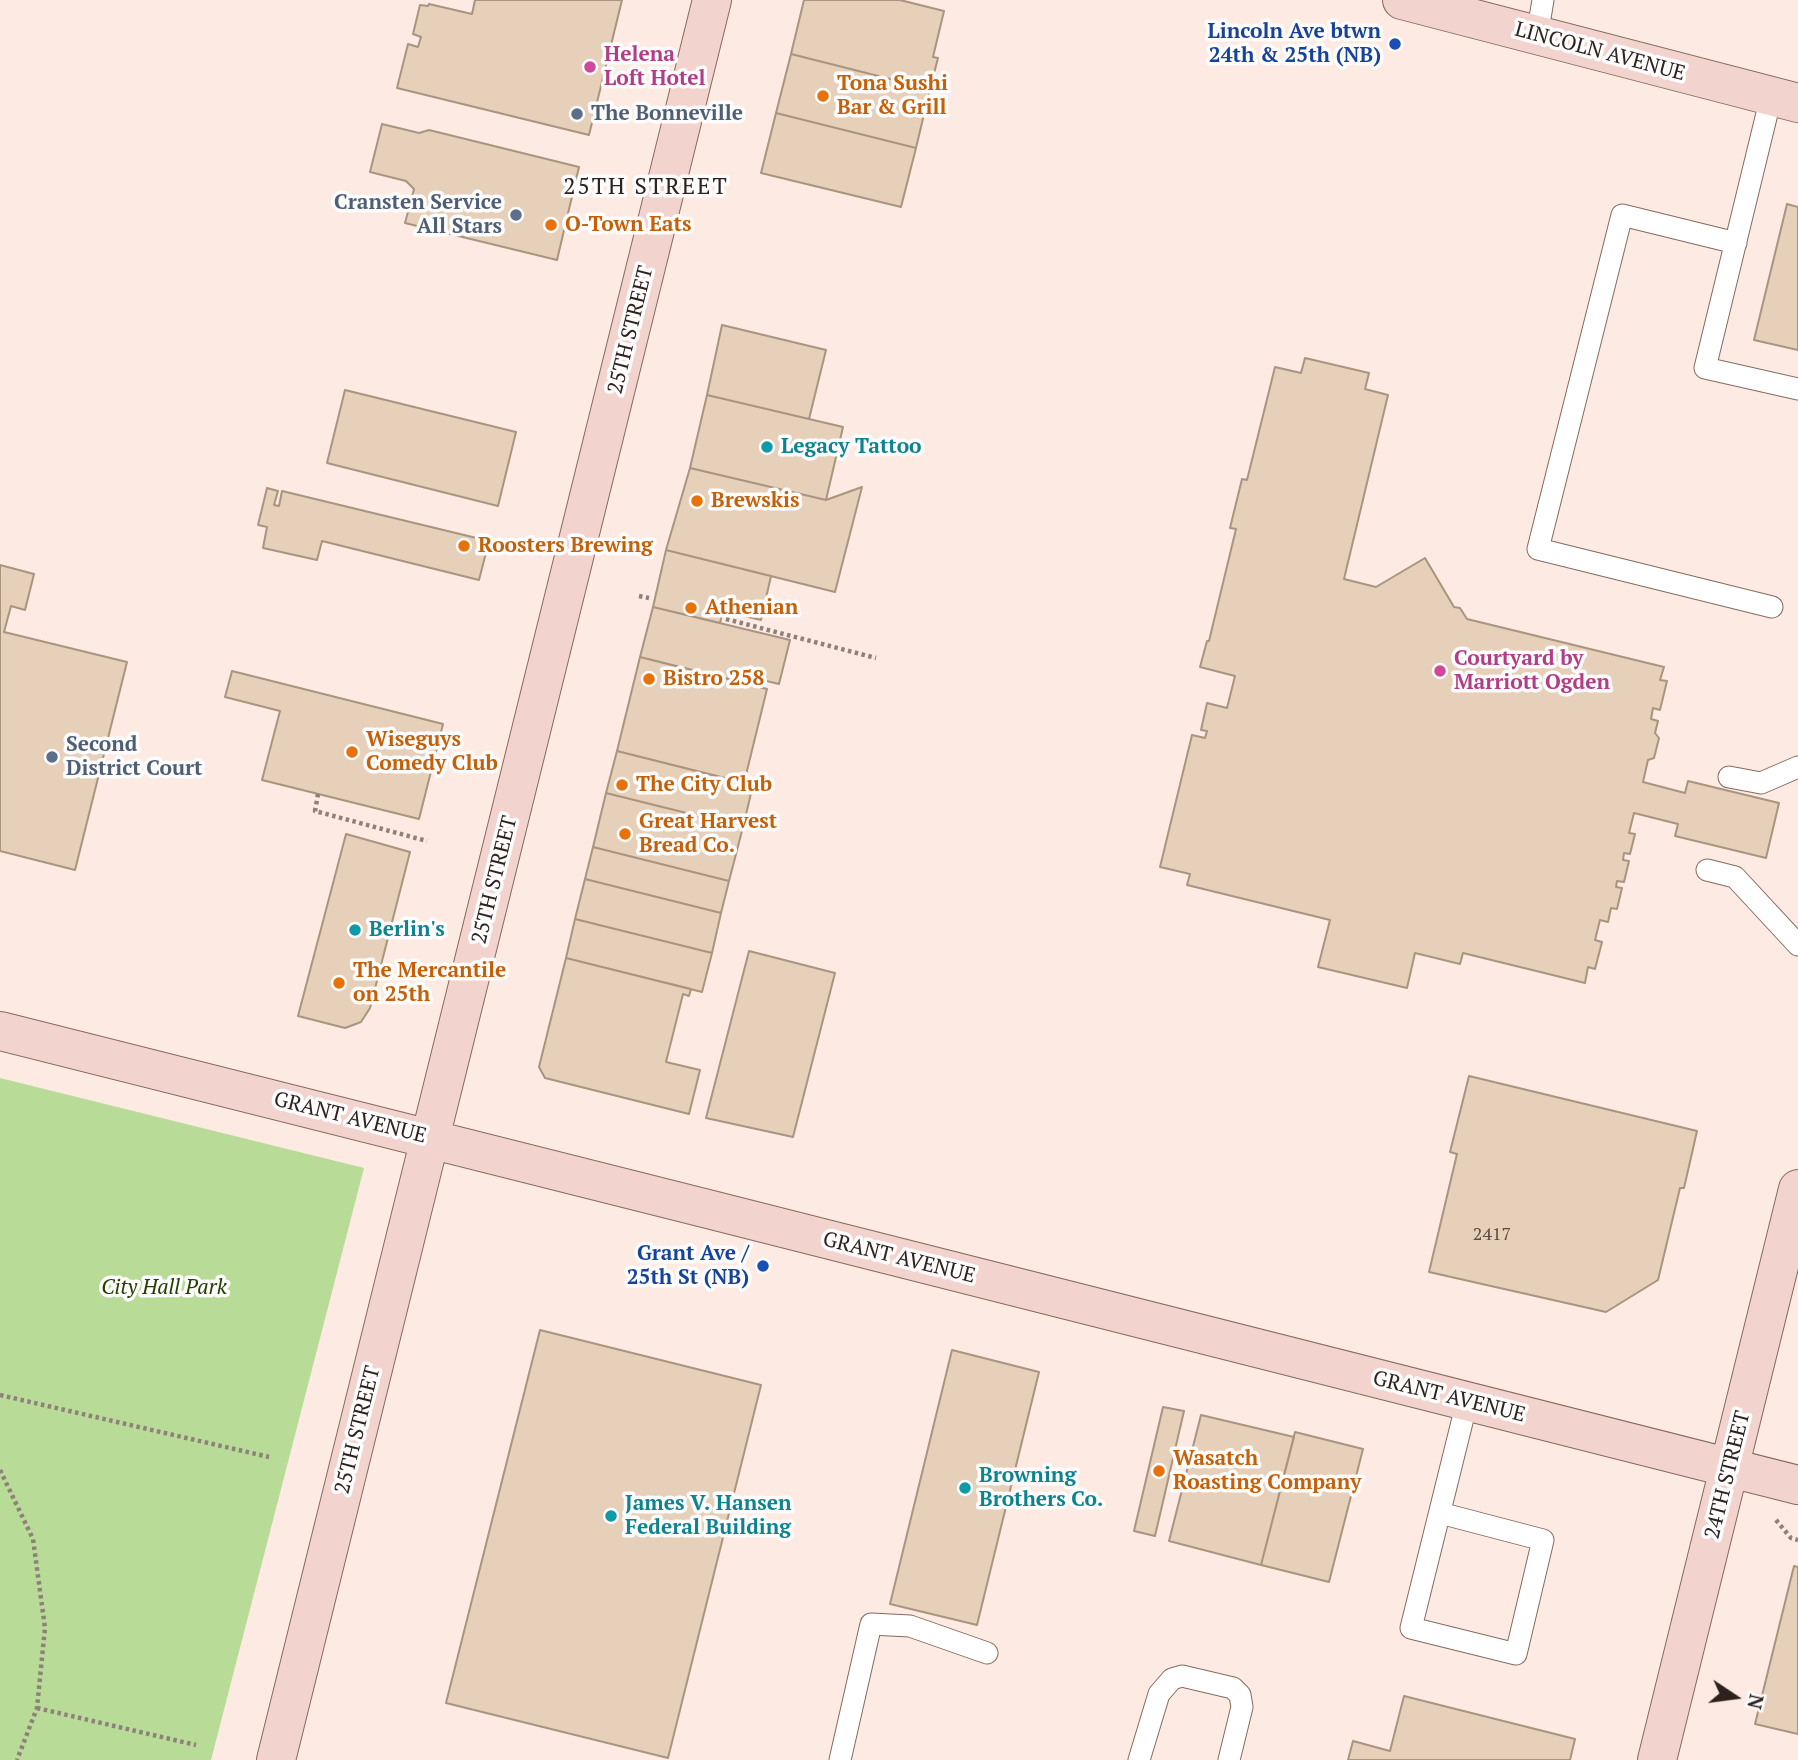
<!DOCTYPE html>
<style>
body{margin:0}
#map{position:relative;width:1798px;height:1760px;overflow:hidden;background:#fdebe3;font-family:"PT Serif",serif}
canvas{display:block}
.north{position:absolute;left:1700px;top:1662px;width:70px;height:70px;-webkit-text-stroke:5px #fcfcfc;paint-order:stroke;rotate:103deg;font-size:19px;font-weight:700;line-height:28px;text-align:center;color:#2e221e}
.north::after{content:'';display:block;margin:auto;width:24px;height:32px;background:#2e221e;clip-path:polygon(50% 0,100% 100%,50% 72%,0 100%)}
</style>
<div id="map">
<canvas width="1798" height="1760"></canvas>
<div class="north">N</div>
</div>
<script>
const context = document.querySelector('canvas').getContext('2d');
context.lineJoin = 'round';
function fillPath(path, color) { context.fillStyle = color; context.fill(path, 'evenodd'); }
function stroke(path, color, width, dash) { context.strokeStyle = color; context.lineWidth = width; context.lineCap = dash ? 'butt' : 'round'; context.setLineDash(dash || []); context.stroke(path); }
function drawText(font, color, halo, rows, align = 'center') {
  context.font = font + ' "PT Serif",serif'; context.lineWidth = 7; context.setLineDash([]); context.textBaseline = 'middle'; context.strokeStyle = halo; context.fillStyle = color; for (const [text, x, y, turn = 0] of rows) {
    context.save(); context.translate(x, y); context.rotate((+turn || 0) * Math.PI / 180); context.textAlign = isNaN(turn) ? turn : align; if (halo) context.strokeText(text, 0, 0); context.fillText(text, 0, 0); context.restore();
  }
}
fillPath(new Path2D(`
 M 0,1078 L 364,1168 L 211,1760 L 0,1760 Z`), '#b8db97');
const building = new Path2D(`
 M 475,0 L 622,0 L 589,135 L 397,88 L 408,44 L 418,47 L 421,37 L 413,34 L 420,5 L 428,6 L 429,4 L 472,14 Z
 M 804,0 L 900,0 L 944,11 L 933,57 L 938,58 L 930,89 L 791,54 Z
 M 791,54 L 930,89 L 916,148 L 776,113 Z
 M 776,113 L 916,148 L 901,207 L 761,173 Z
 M 382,124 L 419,133 L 429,130 L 579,167 L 557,260 L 405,223 L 414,189 L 406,181 L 370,172 Z
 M 1787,204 L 1798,207 L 1798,350 L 1754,340 Z
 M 722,325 L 826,350 L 809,419 L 707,395 Z
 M 1305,358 L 1369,373 L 1365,389 L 1388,395 L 1344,579 L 1376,587 L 1425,558 L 1454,607 L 1460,608 L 1467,619 L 1664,667 L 1660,680 L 1667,681 L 1660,710 L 1653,708 L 1651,719 L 1658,721 L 1655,733 L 1659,738 L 1654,758 L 1648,760 L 1643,782 L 1685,793 L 1688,781 L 1779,803 L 1766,858 L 1675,836 L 1678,824 L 1634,813 L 1629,833 L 1635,834 L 1630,854 L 1624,853 L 1623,860 L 1629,861 L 1624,882 L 1617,881 L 1616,887 L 1622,888 L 1617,909 L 1611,908 L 1608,922 L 1600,920 L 1595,940 L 1602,942 L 1595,969 L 1588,967 L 1585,983 L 1463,953 L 1460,964 L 1415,953 L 1407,988 L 1318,967 L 1330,920 L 1187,885 L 1190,874 L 1160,867 L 1192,735 L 1205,738 L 1207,731 L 1201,730 L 1207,703 L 1227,708 L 1235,676 L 1200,667 L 1207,641 L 1209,641 L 1236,529 L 1230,528 L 1242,479 L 1247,480 L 1275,367 L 1301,373 Z
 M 345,390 L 516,432 L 498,506 L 327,463 Z
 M 707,395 L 843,427 L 826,500 L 690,468 Z
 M 690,468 L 826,500 L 862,487 L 835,592 L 666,550 Z
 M 267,488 L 278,491 L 274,505 L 279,506 L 282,491 L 489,541 L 479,580 L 322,541 L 317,560 L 263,548 L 267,527 L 258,525 Z
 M 666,550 L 771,576 L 761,620 L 723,611 L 720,623 L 653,607 Z
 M 0,565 L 34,574 L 25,610 L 11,606 L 4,632 L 127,662 L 75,870 L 0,851 Z
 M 653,607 L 790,640 L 779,684 L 754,678 L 753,685 L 640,657 Z
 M 640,657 L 767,689 L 744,783 L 617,751 Z
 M 232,671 L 443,724 L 419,819 L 262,780 L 280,711 L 225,697 Z
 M 617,751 L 753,785 L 743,827 L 606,793 Z
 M 606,793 L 743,827 L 729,881 L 593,847 Z
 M 346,834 L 410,852 L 370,1008 L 361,1022 L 345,1028 L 298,1016 Z
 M 593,847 L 729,881 L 721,913 L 585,879 Z
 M 585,879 L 721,913 L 712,953 L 575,919 Z
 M 575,919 L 712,953 L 702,992 L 566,958 Z
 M 749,951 L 835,973 L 793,1137 L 706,1118 Z
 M 566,958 L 691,989 L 689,996 L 683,994 L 666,1062 L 700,1070 L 689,1114 L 545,1078 L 539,1067 Z
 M 1469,1076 L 1697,1131 L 1684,1188 L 1680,1188 L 1658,1280 L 1606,1312 L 1429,1272 L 1457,1154 L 1450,1152 Z
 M 540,1330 L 761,1385 L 668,1758 L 446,1703 Z
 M 952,1350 L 1039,1372 L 977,1625 L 890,1604 Z
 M 1163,1407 L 1184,1411 L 1155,1536 L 1134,1531 Z
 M 1201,1415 L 1294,1437 L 1261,1565 L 1169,1541 Z
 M 1295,1432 L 1363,1449 L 1329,1582 L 1261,1565 Z
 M 1794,1566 L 1798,1567 L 1798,1734 L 1755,1724 Z
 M 1404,1696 L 1575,1739 L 1570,1760 L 1348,1760 L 1353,1741 L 1390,1751 Z`);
fillPath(building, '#e7d0ba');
stroke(building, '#a9947f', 2);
const lane = new Path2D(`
 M 1537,36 L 1543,0
 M 1771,97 L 1705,368 L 1798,389
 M 1736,243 L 1622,215 L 1538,549 L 1772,607
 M 1729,777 L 1761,783 L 1798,767
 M 1707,870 L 1735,877 L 1798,945
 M 1440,1513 L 1543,1540 L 1516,1654 L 1411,1628 L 1467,1402
 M 840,1760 L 871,1624 L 910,1626 L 987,1653
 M 1139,1760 L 1159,1694 L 1172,1679 L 1182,1676 L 1233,1688 L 1240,1695 L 1242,1707 L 1229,1760`);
const secondary = new Path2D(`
 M 1402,0 L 1798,103
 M 0,1031 C 600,1180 1198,1335 1798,1485
 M 276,1760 L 712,0
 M 1657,1760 L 1798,1189`);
stroke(lane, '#856a5f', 23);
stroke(secondary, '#856a5f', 40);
stroke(new Path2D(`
 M 639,596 L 649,598
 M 726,619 L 876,658
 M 318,794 L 315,811 L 427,841
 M 0,1395 L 269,1457
 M 0,1470 L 33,1539 L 45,1628 L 37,1708 L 17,1760
 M 1776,1520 L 1791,1538 L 1798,1540
 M 37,1708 L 196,1745`), '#8f807a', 4.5, [3.5, 3.5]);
stroke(lane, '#fff', 21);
stroke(secondary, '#f2d3cd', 38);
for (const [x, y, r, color] of [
 [1395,44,7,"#1a4fb4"],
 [590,67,7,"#d1479c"],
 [823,96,7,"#e8710a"],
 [577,114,7,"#5c6f8a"],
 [516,215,7,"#5c6f8a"],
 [551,225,7,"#e8710a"],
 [767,447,7,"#0f9aa8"],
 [697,501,7,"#e8710a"],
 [464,546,7,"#e8710a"],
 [691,608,7,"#e8710a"],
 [1440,671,7,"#d1479c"],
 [649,679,7,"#e8710a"],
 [352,752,7,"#e8710a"],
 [52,757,7,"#5c6f8a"],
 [622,785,7,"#e8710a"],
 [625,834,7,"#e8710a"],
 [355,930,7,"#0f9aa8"],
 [339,983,7,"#e8710a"],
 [763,1266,7,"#1a4fb4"],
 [1159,1471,7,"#e8710a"],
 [965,1488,7,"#0f9aa8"],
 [611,1516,7,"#0f9aa8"]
]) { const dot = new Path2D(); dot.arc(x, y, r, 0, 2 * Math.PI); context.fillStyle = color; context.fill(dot); stroke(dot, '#fcfcfc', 2.5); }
drawText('18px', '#5c4e45', null, [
 ["2417",1492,1235]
]);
drawText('bold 21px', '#164399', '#fcfcfc', [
 ["Lincoln Ave btwn",1381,32],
 ["24th & 25th (NB)",1381,56],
 ["Grant Ave /",749,1254],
 ["25th St (NB)",749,1278]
], 'right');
drawText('21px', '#2e221e', '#fcfcfc', [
 ["LINCOLN AVENUE",1600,52,15],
 ["25TH STREET",631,330,-76],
 ["25TH STREET",495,880,-76],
 ["GRANT AVENUE",350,1118,14],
 ["GRANT AVENUE",899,1258,14],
 ["GRANT AVENUE",1449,1397,14],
 ["25TH STREET",358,1430,-76],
 ["24TH STREET",1728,1475,-76]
]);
drawText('bold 21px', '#b23c85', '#fcfcfc', [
 ["Helena",604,55],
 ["Loft Hotel",604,79],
 ["Courtyard by",1454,659],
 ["Marriott Ogden",1454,683]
], 'left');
drawText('bold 21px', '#c56008', '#fcfcfc', [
 ["Tona Sushi",837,84],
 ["Bar & Grill",837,108],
 ["O-Town Eats",565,225],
 ["Brewskis",711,501],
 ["Roosters Brewing",478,546],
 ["Athenian",705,608],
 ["Bistro 258",663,679],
 ["Wiseguys",366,740],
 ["Comedy Club",366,764],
 ["The City Club",636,785],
 ["Great Harvest",639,822],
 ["Bread Co.",639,846],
 ["The Mercantile",353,971],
 ["on 25th",353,995],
 ["Wasatch",1173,1459],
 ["Roasting Company",1173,1483]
], 'left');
drawText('bold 21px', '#4e5e75', '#fcfcfc', [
 ["The Bonneville",591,114],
 ["Cransten Service",502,203,"right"],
 ["All Stars",502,227,"right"],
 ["Second",66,745],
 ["District Court",66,769]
], 'left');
drawText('bold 21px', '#0d838f', '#fcfcfc', [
 ["Legacy Tattoo",781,447],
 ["Berlin's",369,930],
 ["Browning",979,1476],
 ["Brothers Co.",979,1500],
 ["James V. Hansen",625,1504],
 ["Federal Building",625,1528]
], 'left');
drawText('italic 21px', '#263e00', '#fcfcfc', [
 ["City Hall Park",164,1288]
]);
context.letterSpacing = '2px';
drawText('23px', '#2e221e', '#fcfcfc', [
 ["25TH STREET",646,187]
]);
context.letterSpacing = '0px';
</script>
